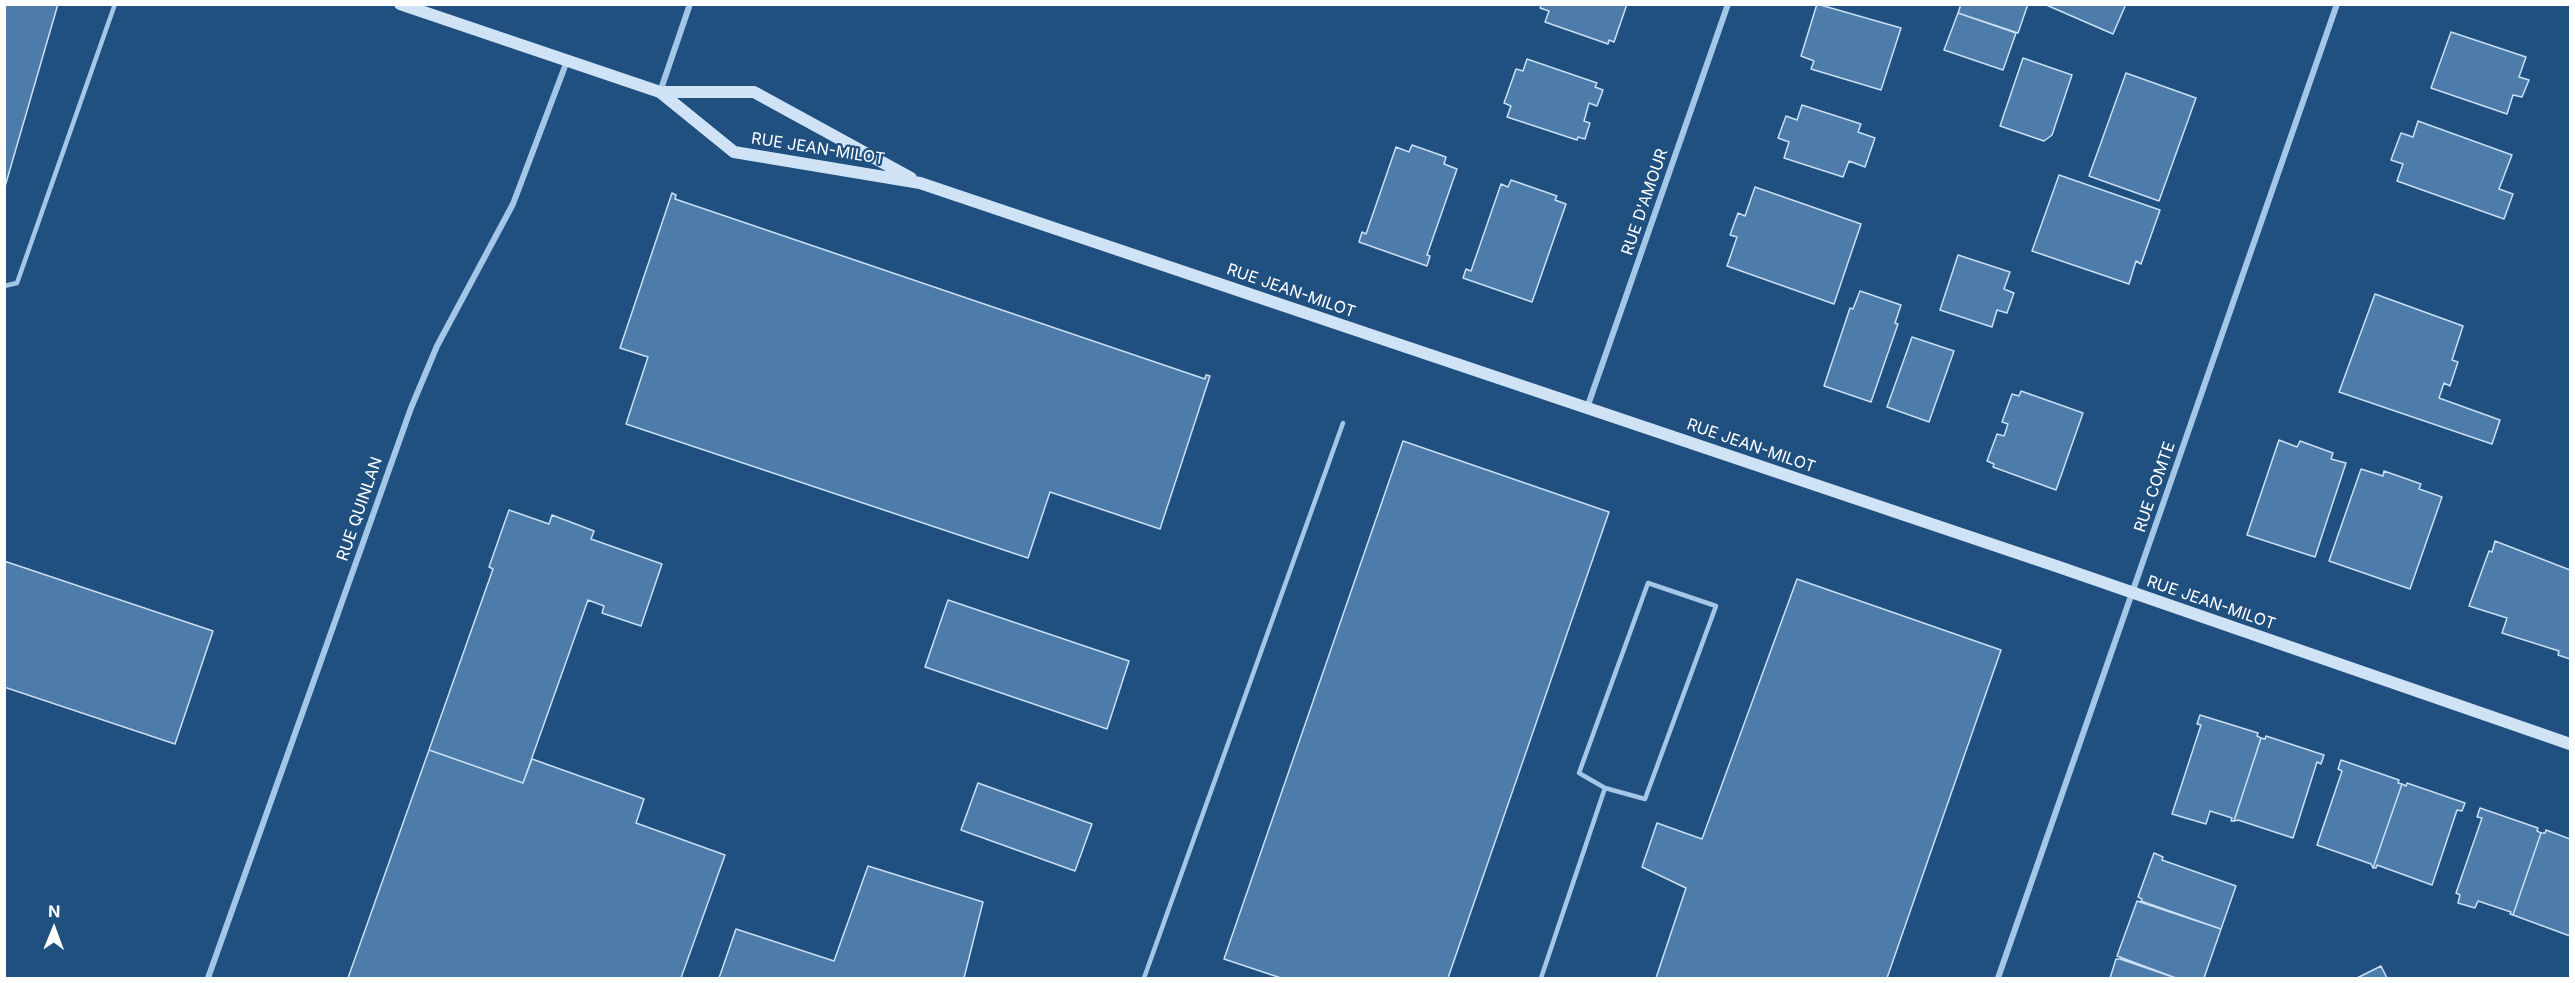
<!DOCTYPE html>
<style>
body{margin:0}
#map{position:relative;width:2575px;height:983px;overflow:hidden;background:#20507f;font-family:Inter,sans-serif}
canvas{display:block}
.frame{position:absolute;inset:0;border:6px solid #fff;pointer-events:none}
.north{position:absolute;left:24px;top:899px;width:60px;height:60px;-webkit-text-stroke:4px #20507f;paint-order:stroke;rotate:1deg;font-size:16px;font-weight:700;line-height:24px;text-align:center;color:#fff}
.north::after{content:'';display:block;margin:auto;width:21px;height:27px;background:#fff;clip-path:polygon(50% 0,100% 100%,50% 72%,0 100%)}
</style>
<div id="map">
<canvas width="2575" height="983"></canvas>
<div class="frame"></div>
<div class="north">N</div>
</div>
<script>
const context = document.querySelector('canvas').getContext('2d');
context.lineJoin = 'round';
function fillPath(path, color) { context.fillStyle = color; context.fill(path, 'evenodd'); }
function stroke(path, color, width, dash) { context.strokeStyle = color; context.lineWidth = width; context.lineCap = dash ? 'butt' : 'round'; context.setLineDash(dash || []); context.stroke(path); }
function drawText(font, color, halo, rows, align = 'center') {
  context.font = font + ' Inter,sans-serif'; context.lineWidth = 4.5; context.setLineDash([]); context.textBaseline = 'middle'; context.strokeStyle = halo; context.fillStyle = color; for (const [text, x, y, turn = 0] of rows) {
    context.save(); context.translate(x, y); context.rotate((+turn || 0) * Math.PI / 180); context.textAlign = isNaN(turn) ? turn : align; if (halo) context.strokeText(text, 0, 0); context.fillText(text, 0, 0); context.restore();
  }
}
const building = new Path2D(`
 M 4,4 L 58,4 L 4,190 Z
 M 1542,4 L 1627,4 L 1614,42 L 1609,40 L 1608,44 L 1545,22 L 1549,11 L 1540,8 Z
 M 1817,4 L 1901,28 L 1881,90 L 1811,69 L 1814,61 L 1801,56 Z
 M 1961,4 L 2028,4 L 2018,33 L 1958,13 Z
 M 2044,4 L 2126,4 L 2113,34 Z
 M 1958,13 L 2016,33 L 2003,70 L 1944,50 Z
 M 2451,32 L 2526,57 L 2519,77 L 2529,80 L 2522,97 L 2513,95 L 2507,114 L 2431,88 Z
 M 2023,58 L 2072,75 L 2052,135 L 2044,141 L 2000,126 Z
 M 1527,59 L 1597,83 L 1595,87 L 1603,90 L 1597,106 L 1589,103 L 1584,121 L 1590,123 L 1585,139 L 1578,137 L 1577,140 L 1507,117 L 1511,106 L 1504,103 L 1516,69 L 1523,71 Z
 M 2126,73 L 2196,98 L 2159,201 L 2089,176 Z
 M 1802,105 L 1861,124 L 1858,132 L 1875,138 L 1865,167 L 1849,161 L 1843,177 L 1784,158 L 1789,142 L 1778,138 L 1786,116 L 1797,120 Z
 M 2418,121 L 2512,155 L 2499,189 L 2513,194 L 2504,219 L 2397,181 L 2403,164 L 2391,160 L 2401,133 L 2413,137 Z
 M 1412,145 L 1446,157 L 1444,164 L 1457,169 L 1427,255 L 1430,256 L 1427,266 L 1359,242 L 1362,232 L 1366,234 L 1396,147 L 1409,152 Z
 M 2059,175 L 2160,210 L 2141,264 L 2136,261 L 2129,284 L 2032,251 Z
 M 1511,180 L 1557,196 L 1555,200 L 1566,204 L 1532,302 L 1463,278 L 1466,269 L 1471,271 L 1501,184 L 1508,187 Z
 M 1755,187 L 1861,224 L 1834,304 L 1727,266 L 1737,237 L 1730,235 L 1738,213 L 1745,216 Z
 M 672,193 L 676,195 L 675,199 L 1205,379 L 1206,375 L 1210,376 L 1160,529 L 1050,492 L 1028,558 L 626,424 L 648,357 L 620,348 Z
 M 1958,255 L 2010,272 L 2004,289 L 2014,293 L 2007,313 L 1997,310 L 1992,327 L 1940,310 Z
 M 1860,291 L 1901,305 L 1895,323 L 1898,324 L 1871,402 L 1824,386 L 1850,308 L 1853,309 Z
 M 2375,294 L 2463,326 L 2452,360 L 2458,362 L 2450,386 L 2444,383 L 2439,398 L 2500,420 L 2492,444 L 2339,392 Z
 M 1912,337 L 1954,351 L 1929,422 L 1887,407 Z
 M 2021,391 L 2083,413 L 2056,490 L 1993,467 L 1994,464 L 1987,461 L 1997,434 L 2004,436 L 2008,424 L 2002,422 L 2012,394 L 2019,396 Z
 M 2279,440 L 2297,447 L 2300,441 L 2333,453 L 2331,459 L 2346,463 L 2315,557 L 2247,535 Z
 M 1403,441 L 1609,512 L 1448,978 L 1281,978 L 1224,959 Z
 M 2361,469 L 2383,476 L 2384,471 L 2421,484 L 2419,489 L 2442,497 L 2410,589 L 2329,561 Z
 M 509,510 L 549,524 L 552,515 L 594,531 L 591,539 L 662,564 L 641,626 L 602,613 L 604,606 L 588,600 L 523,783 L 429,750 L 493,569 L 489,567 Z
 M 2495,541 L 2570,570 L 2570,659 L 2558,655 L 2559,651 L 2502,633 L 2507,618 L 2469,606 L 2489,551 L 2492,552 Z
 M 4,561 L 213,631 L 175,744 L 4,687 Z
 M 1797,579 L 2001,650 L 1887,978 L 1656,978 L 1686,888 L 1642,867 L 1657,823 L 1702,839 Z
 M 948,600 L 1129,661 L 1107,729 L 925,667 Z
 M 2200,715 L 2258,733 L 2257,736 L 2261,738 L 2234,821 L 2231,821 L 2232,818 L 2210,811 L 2206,824 L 2172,814 L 2201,725 L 2197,724 Z
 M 2266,736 L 2324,755 L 2321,764 L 2317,762 L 2293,838 L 2238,820 L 2234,821 L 2261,738 L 2265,739 Z
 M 429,750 L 523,783 L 532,759 L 644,799 L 636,823 L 725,855 L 681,978 L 348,978 Z
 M 2341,760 L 2399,780 L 2398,783 L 2402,784 L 2373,868 L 2371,864 L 2317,845 L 2342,771 L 2338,769 Z
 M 978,783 L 1092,824 L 1075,871 L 961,830 Z
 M 2407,783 L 2465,803 L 2462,811 L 2457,810 L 2432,885 L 2377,865 L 2376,868 L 2373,868 L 2402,784 L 2406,786 Z
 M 2480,808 L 2538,828 L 2537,831 L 2541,833 L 2513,915 L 2510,914 L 2511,912 L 2478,901 L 2475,908 L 2458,903 L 2460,895 L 2456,893 L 2482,818 L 2477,817 Z
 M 2546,830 L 2570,839 L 2570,936 L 2513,915 L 2541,833 L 2545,833 Z
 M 2154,853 L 2163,857 L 2162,860 L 2236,886 L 2221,929 L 2141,901 L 2142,899 L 2138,897 Z
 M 868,866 L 983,902 L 964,978 L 719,978 L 736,929 L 834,961 Z
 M 2137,901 L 2221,929 L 2204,978 L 2176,978 L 2117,956 Z
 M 2116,959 L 2120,959 L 2176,978 L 2110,978 Z
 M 2381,966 L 2387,978 L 2357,978 Z`);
fillPath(building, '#4d7cab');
stroke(building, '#c9e0f6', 1.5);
stroke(new Path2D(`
 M 4,286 L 17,283 L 115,4
 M 1648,583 L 1716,606 L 1645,799 L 1605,788 L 1579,773 Z
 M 1144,978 L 1343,423
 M 1541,978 L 1605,788`), '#a5c7e7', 4.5);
stroke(new Path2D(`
 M 660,92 L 690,4
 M 1587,408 L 1728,4
 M 208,978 L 411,408 L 437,346 L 513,204 L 567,61
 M 1998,978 L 2337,4`), '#a5c7e7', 6);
stroke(new Path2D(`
 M 400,4 L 660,92 L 754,92 L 911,178
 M 660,92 L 734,152 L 920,183 L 2056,566 L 2570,744`), '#d0e3f6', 12);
drawText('16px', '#fff', '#20507f', [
 ["RUE JEAN-MILOT",818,149,9],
 ["RUE D'AMOUR",1645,202,-71],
 ["RUE JEAN-MILOT",1291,291,19],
 ["RUE JEAN-MILOT",1751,446,19],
 ["RUE COMTE",2155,487,-71],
 ["RUE QUINLAN",360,509,-71],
 ["RUE JEAN-MILOT",2211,603,19]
]);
</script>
